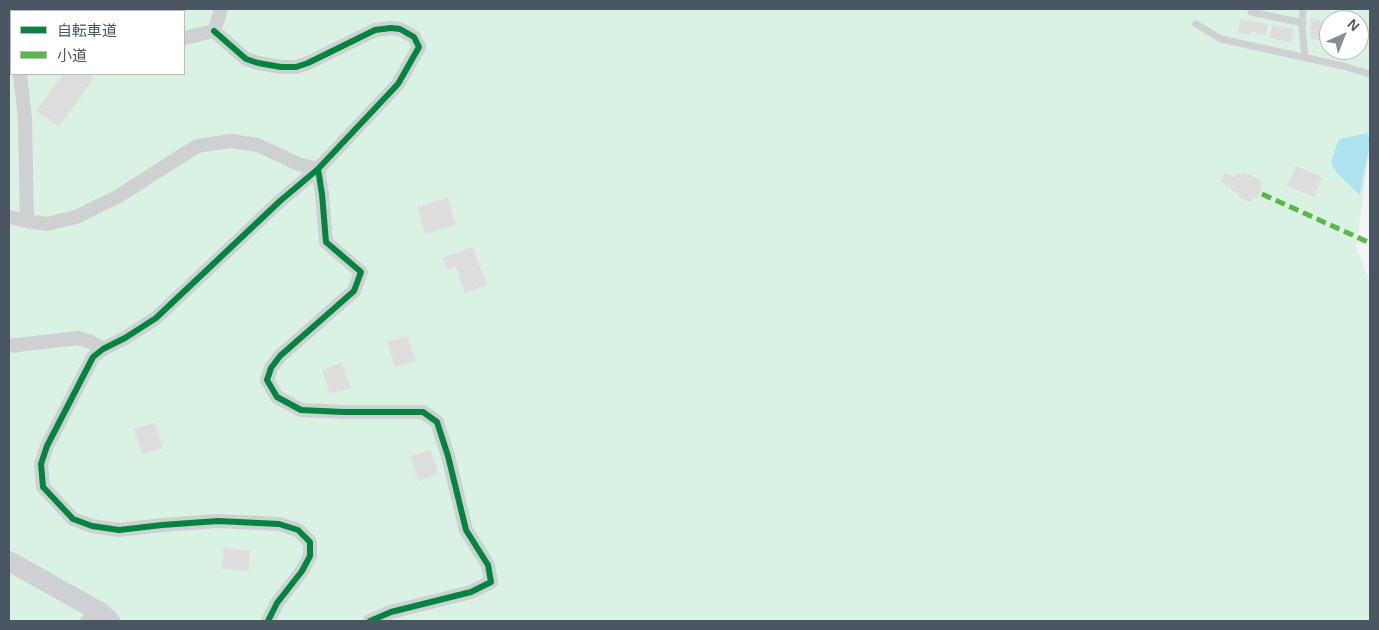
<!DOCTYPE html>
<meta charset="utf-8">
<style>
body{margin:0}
#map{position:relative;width:1379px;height:630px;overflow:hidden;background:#f4f4f4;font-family:Arial,"Noto Sans JP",sans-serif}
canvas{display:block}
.frame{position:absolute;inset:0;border:10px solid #4a5661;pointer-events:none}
.legend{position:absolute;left:10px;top:10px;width:175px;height:65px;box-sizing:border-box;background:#fff;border:1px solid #b7bbc0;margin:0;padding:6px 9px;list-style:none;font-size:15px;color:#4a5661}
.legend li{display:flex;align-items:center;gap:10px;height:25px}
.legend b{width:25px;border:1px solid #b7bbc0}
.north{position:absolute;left:1319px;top:10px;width:50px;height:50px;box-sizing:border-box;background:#fff;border:1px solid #b7bbc0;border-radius:50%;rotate:44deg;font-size:14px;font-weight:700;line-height:20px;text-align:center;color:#4a5661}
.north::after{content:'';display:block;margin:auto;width:18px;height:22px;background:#868d94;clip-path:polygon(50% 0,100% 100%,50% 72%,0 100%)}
</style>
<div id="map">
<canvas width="1379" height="630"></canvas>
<div class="frame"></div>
<ul class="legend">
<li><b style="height:6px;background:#00873e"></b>自転車道</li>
<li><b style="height:6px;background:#58b947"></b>小道</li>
</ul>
<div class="north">N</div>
</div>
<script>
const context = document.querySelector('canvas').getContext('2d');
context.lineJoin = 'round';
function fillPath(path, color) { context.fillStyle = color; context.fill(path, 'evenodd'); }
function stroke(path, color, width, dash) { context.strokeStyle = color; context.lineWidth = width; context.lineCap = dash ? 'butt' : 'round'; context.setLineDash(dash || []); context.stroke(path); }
fillPath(new Path2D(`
 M 9,9 L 1370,9 L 1370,148 L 1356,247 L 1370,282 L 1370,621 L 9,621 ZM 11,11 L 184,11 L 184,74 L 11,74 ZM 1329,20 L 1359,20 L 1359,50 L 1329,50 Z`), '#d9f2e3');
fillPath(new Path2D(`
 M 1367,133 L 1370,142 L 1360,195 L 1337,173 L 1331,162 L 1338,141 L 1340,139 Z`), '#aee2f0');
const building = new Path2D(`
 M 1311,18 L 1329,22 L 1329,42 L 1311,39 Z
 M 1241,19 L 1268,24 L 1266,35 L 1251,32 L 1250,35 L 1238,33 Z
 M 1272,25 L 1294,29 L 1291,43 L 1270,38 Z
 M 63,74 L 88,74 L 94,78 L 59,127 L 36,111 Z
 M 1296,166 L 1322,177 L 1314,197 L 1287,186 Z
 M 1244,172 L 1263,181 L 1260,186 L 1263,187 L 1257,199 L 1254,197 L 1252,203 L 1237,196 L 1238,194 L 1230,190 L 1231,188 L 1220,182 L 1225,173 L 1234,177 L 1236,173 L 1242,175 Z
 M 448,198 L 456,225 L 425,234 L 417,207 Z
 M 473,247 L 487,285 L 465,293 L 456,267 L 447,270 L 442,258 Z
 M 407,336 L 416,361 L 395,367 L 387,342 Z
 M 342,363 L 351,388 L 330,394 L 322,370 Z
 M 155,423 L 163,448 L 142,454 L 134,429 Z
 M 431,450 L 439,474 L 418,481 L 410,456 Z
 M 224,548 L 250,550 L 249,571 L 222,569 Z`);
fillPath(building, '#ddddde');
stroke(building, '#e5e6e7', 1);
stroke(new Path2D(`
 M 1303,9 L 1302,27 L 1305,57
 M 1251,12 L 1303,23
 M 1196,24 L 1221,39 L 1343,66 L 1370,74`), '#ced0d2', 7);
stroke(new Path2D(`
 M 214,31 L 246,59 L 258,63 L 281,67 L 296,67 L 308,63 L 375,30 L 391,28 L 400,29 L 414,37 L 419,47 L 398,84 L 318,169 L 280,201 L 156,318 L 125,338 L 103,349 L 93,357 L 47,446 L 41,464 L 43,487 L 73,519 L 92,526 L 119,530 L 162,525 L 218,521 L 279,524 L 298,530 L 310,542 L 310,556 L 302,571 L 277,603 L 268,621
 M 214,31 L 220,13 L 220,9
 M 184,38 L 214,31
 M 20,74 L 25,119 L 27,221
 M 318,169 L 322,194 L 326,242 L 361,272 L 354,291 L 280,356 L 271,368 L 267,380 L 277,397 L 301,410 L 343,412 L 423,412 L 437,422 L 448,456 L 466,530 L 488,565 L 491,582 L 471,592 L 391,612 L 370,621
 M 9,217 L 27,221 L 47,224 L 76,217 L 117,197 L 197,146 L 231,141 L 258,145 L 298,164 L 318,169
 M 9,346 L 78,338 L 91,342 L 103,349
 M 87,621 L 100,612`), '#ced0d2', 14);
stroke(new Path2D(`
 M 9,561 L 100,612 L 110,621`), '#ced0d4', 20);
stroke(new Path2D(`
 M 1262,194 L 1370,243`), '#58b947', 5, [10, 5]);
stroke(new Path2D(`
 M 214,31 L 246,59 L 258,63 L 281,67 L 296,67 L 308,63 L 375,30 L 391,28 L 400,29 L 414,37 L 419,47 L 398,84 L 318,169 L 280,201 L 156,318 L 125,338 L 103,349 L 93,357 L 47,446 L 41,464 L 43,487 L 73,519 L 92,526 L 119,530 L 162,525 L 218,521 L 279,524 L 298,530 L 310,542 L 310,556 L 302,571 L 277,603 L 268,621
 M 318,169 L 322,194 L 326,242 L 361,272 L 354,291 L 280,356 L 271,368 L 267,380 L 277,397 L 301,410 L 343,412 L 423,412 L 437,422 L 448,456 L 466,530 L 488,565 L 491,582 L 471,592 L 391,612 L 370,621`), '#00873e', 6);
</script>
